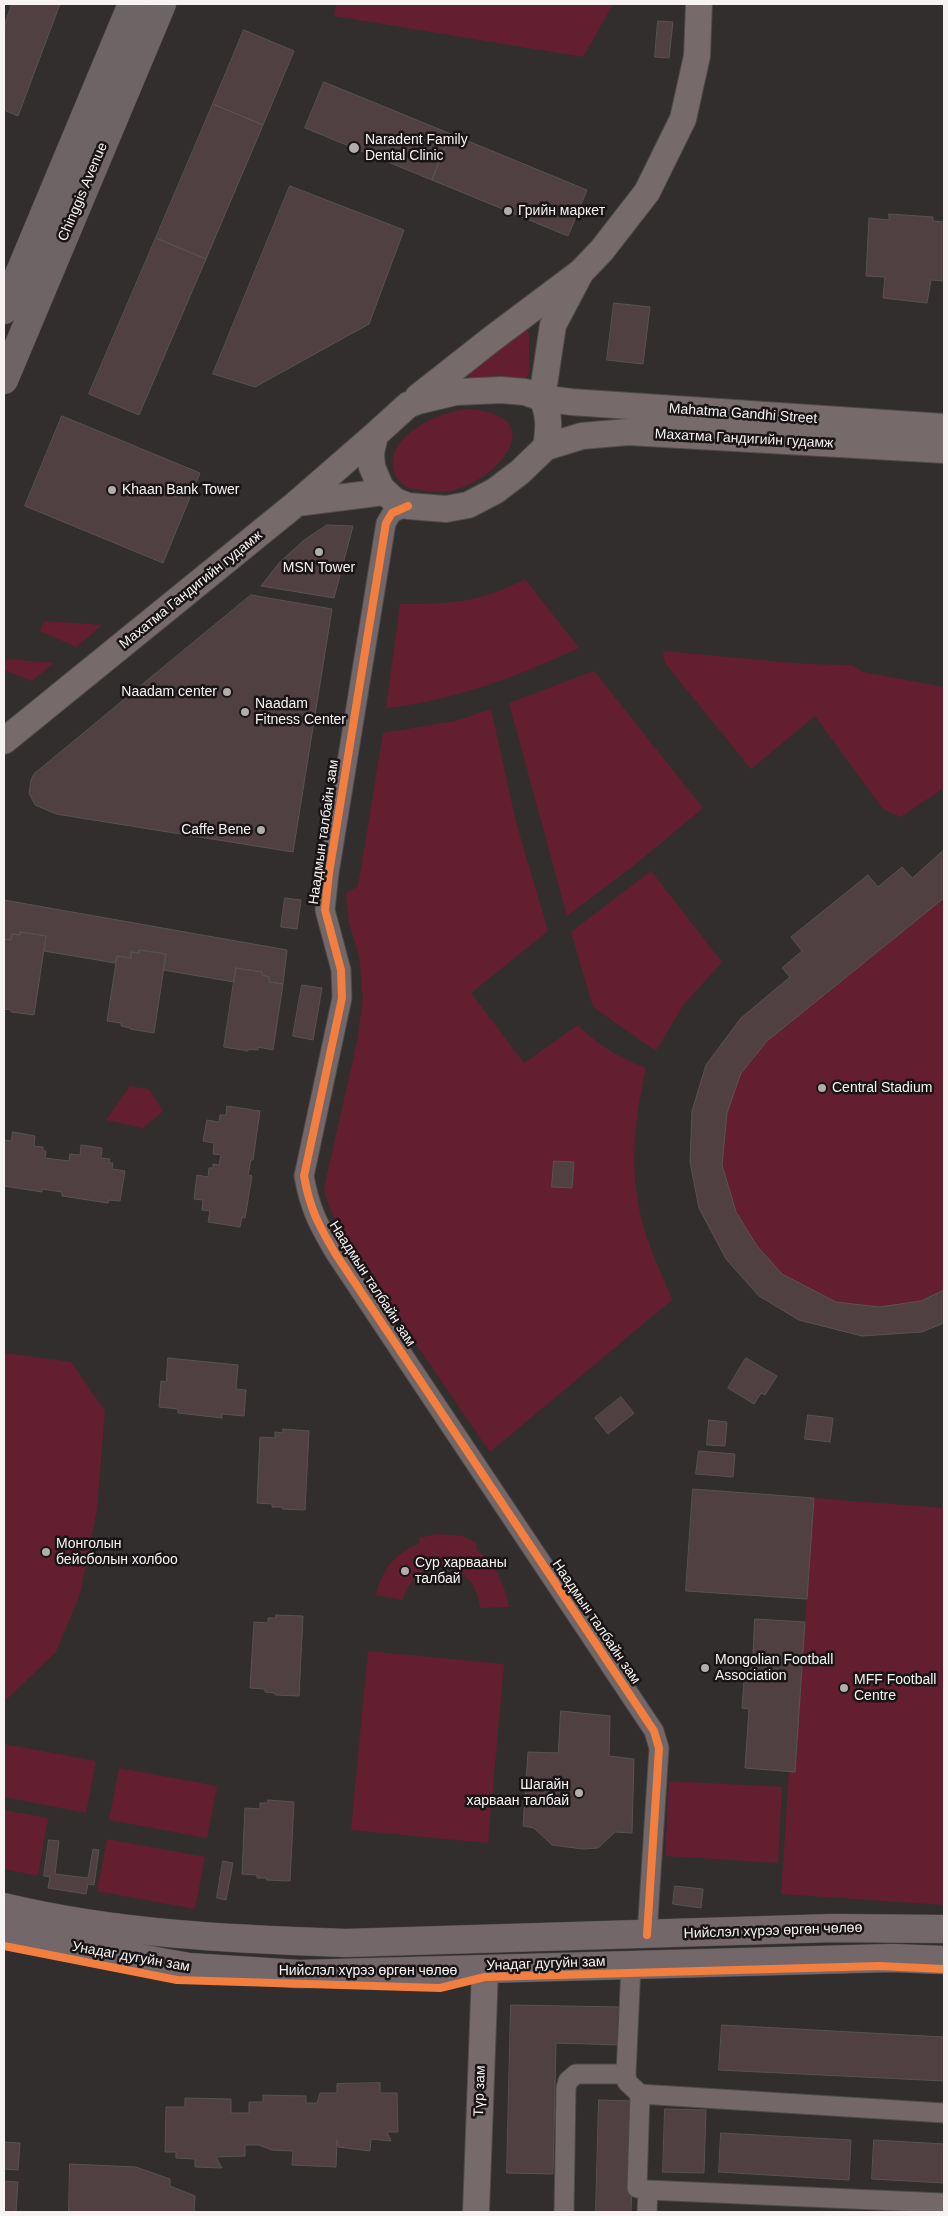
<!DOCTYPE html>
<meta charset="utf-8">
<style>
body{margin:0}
#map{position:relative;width:948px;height:2216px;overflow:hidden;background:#322e2e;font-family:Arial,sans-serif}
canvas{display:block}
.frame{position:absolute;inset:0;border:5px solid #f8f3f3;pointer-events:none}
</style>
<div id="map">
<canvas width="948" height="2216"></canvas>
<div class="frame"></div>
</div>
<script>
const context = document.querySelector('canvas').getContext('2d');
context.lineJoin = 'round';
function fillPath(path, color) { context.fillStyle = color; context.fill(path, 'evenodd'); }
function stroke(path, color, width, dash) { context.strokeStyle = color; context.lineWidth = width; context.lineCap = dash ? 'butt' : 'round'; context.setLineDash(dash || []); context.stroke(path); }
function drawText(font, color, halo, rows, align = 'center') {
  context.font = font + ' Arial,sans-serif'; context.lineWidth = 5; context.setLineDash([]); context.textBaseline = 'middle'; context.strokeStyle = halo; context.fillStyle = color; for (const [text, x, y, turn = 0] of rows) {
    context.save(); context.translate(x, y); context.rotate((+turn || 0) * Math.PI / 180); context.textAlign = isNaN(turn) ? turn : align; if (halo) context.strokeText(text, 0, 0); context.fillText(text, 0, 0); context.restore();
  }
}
fillPath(new Path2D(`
 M 336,4 L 613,4 L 583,57 L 334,16 Z
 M 527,329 L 529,334 L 529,373 L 525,380 L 472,379 L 469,377 L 469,372 Z
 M 468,409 C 553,415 499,480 451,491 C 441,493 430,492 420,490 C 411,489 402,487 397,478 C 376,440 439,411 468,409 Z
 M 525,579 L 579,648 C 518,676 454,701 386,708 L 400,604 C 451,604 479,603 525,579 Z
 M 44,621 L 102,625 L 76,647 L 40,631 Z
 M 663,651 L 805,664 L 852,665 L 863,672 L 944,687 L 944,788 L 900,817 L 883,809 L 815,716 L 751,769 L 665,663 Z
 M 6,659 L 54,663 L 32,681 L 4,670 Z
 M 594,671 L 703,808 L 637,863 L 567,916 L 509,703 Z
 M 491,709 L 516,822 L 548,931 L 471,993 L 524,1063 L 578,1025 C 599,1046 620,1058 646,1068 C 633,1126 628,1177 646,1235 C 653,1257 664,1278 672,1300 L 490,1452 C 456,1403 422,1353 389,1304 C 369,1275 329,1221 324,1188 L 357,1042 L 363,997 L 359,956 L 349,923 L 346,893 L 358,886 L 383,733 L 455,721 Z
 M 944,850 L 944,1323 L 922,1332 L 862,1336 L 799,1320 L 759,1296 L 726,1259 L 699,1208 L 690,1162 L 692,1111 L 706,1065 L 741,1018 L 790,977 L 782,968 L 802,951 L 791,937 L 868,875 L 878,887 L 902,867 L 912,878 Z
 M 651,871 L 722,962 L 684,1004 L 656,1051 L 593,1007 L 571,932 Z
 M 130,1086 L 149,1089 L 163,1111 L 143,1128 L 106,1120 Z
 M 4,1353 L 71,1362 L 105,1411 L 97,1509 L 80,1594 L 56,1652 L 7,1699 L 4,1699 Z
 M 814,1498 L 944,1508 L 944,1905 L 781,1894 L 789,1772 L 745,1768 L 749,1709 L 742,1708 L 745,1667 L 752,1667 L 755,1619 L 805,1622 Z
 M 436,1534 L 462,1536 L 477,1543 L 476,1549 C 495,1565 505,1582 509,1607 L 480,1608 C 476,1558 416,1552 403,1600 L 376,1595 C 382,1569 395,1553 420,1543 L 419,1538 Z
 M 368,1651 L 504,1664 L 488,1843 L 351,1830 Z
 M 4,1744 L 96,1761 L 86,1813 L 4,1797 Z
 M 119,1768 L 217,1786 L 207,1838 L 109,1820 Z
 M 669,1781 L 782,1787 L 778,1863 L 665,1856 Z
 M 4,1810 L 48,1818 L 38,1876 L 4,1869 Z
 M 107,1839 L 205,1857 L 195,1909 L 97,1891 Z`), '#631f2f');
const building = new Path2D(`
 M 12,4 L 60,4 L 18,116 L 4,110 L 4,27 Z
 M 658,21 L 673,22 L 669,58 L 655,57 Z
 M 244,30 L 294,51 L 263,125 L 213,104 Z
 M 324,82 L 451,134 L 432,180 L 305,128 Z
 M 213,104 L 263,125 L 206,259 L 156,238 Z
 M 451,134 L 587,190 L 568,236 L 432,180 Z
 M 290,186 L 404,230 L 369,324 L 255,387 L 213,374 Z
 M 889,214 L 933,217 L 933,221 L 944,222 L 944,281 L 931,280 L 927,303 L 883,298 L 885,277 L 866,276 L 869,218 L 889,220 Z
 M 156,238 L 206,259 L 139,415 L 89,394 Z
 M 614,303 L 650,307 L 643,364 L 607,360 Z
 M 62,416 L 200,473 L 163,563 L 25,506 Z
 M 327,525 L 353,526 L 334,598 L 261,586 L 279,563 L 303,541 Z
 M 251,595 L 332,609 L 293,852 L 56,814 L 35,805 L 29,793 L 31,780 L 34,774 Z
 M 944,850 L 944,898 L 767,1041 L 741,1073 L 727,1113 L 722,1165 L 736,1212 L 757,1246 L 782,1274 L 836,1302 L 879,1307 L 921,1301 L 944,1290 L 944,1323 L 922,1332 L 862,1336 L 799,1320 L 759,1296 L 726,1259 L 699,1208 L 690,1162 L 692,1111 L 706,1065 L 741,1018 L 790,977 L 782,968 L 802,951 L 791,937 L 868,875 L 878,887 L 902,867 L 912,878 Z
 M 285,898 L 301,900 L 297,929 L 281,927 Z
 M 4,900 L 287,950 L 283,984 L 269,982 L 269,977 L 262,975 L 262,972 L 236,968 L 234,982 L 163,970 L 166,954 L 139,950 L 139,953 L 131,952 L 131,958 L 117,956 L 115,963 L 44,951 L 46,936 L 20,932 L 20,935 L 12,934 L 11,940 L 4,939 Z
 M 20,932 L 46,936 L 34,1015 L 11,1012 L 11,1010 L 4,1009 L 4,939 L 11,940 L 12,934 L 20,935 Z
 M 139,950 L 166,954 L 154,1033 L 130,1029 L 130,1028 L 121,1026 L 121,1023 L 107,1021 L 117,956 L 131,958 L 131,952 L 139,953 Z
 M 236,968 L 262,972 L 262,975 L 269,977 L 269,982 L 283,984 L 273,1050 L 258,1047 L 258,1050 L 248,1049 L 248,1051 L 224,1047 Z
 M 302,985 L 322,988 L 313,1040 L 293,1036 Z
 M 227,1106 L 260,1111 L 253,1160 L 251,1160 L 248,1175 L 252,1176 L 245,1218 L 242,1217 L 240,1227 L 208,1222 L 210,1211 L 202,1210 L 203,1200 L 194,1199 L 197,1175 L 208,1177 L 209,1168 L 213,1168 L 213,1164 L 219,1165 L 221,1155 L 213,1154 L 214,1143 L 203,1141 L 207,1120 L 219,1122 L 220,1115 L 226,1115 Z
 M 13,1132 L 35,1136 L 34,1146 L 43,1147 L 43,1151 L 46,1151 L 45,1158 L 69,1161 L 70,1154 L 80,1155 L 81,1145 L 102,1148 L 101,1158 L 110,1159 L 109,1163 L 113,1163 L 112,1169 L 125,1171 L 120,1201 L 109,1200 L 108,1203 L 62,1196 L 62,1192 L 42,1189 L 42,1192 L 4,1186 L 4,1140 L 11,1141 Z
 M 554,1161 L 574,1162 L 572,1188 L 552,1187 Z
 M 168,1358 L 238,1365 L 236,1389 L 246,1390 L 244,1416 L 222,1414 L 222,1418 L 178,1413 L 178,1409 L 159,1407 L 161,1381 L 166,1382 Z
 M 746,1358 L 777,1376 L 765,1395 L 761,1393 L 754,1404 L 728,1388 Z
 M 621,1397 L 634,1413 L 608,1434 L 595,1418 Z
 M 808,1415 L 833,1418 L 830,1442 L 805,1439 Z
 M 709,1420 L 727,1422 L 725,1446 L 707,1445 Z
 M 283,1429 L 309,1431 L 305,1510 L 282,1509 L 282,1507 L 272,1507 L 272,1504 L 257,1503 L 260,1437 L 275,1438 L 275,1432 L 283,1433 Z
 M 699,1451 L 735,1454 L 733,1477 L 696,1474 Z
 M 693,1489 L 814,1498 L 807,1599 L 686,1591 Z
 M 276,1615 L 303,1616 L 299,1696 L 275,1695 L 275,1693 L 265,1692 L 265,1689 L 250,1688 L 254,1622 L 268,1623 L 268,1618 L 276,1618 Z
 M 755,1619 L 805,1622 L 795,1772 L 745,1768 L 749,1709 L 742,1708 L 745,1667 L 752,1668 Z
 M 561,1711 L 610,1716 L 609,1756 L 634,1759 L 632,1833 L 615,1832 L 598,1848 L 583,1849 L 552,1845 L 534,1828 L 523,1826 L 528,1752 L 558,1753 Z
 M 268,1800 L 294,1802 L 290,1881 L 266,1880 L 267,1878 L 257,1878 L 257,1875 L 242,1874 L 245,1808 L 260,1809 L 260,1803 L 268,1803 Z
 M 49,1840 L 59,1841 L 55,1874 L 88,1878 L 93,1849 L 99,1850 L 94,1885 L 88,1884 L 86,1894 L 48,1888 L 50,1877 L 44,1876 Z
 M 223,1861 L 233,1863 L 226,1900 L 217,1898 Z
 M 675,1886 L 703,1889 L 701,1908 L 673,1904 Z
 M 511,2005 L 622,2007 L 621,2045 L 556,2043 L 553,2174 L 507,2173 Z
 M 722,2025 L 944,2037 L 944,2081 L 719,2070 Z
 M 380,2083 L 380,2093 L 397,2093 L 398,2132 L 387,2132 L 391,2141 L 371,2139 L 370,2151 L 338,2147 L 337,2140 L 336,2167 L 292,2165 L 293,2151 L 272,2150 L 259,2145 L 245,2145 L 245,2156 L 216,2157 L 222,2168 L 195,2167 L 195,2159 L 176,2158 L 176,2152 L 165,2152 L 166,2107 L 185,2107 L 185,2098 L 231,2099 L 231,2113 L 249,2113 L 249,2102 L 263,2102 L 263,2095 L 306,2096 L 306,2103 L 317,2103 L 320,2093 L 337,2093 L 337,2084 Z
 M 599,2100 L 634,2101 L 631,2212 L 596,2212 Z
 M 665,2109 L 706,2110 L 704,2173 L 663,2172 Z
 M 721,2133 L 851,2140 L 849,2180 L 719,2172 Z
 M 874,2140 L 944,2144 L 944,2183 L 872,2179 Z
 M 4,2142 L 20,2143 L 18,2170 L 4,2169 Z
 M 70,2164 L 136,2167 L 170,2179 L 170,2186 L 195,2196 L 194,2212 L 69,2212 Z
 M 4,2181 L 18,2182 L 16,2212 L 4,2212 Z`);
fillPath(building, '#514042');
stroke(building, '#575353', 1);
const street = new Path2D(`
 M 408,506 L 392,513 L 386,523 L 329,873 L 325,910 L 341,970 L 342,998 L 304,1176 C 310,1209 318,1224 335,1253 L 654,1731 L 659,1748 L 647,1935
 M 631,1966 L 626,2074 L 627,2082 L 640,2094 L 637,2188 L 648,2190 L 944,2203
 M 640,2094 L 944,2113
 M 564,2212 L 566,2088 L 568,2081 L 576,2074 L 626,2074
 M 647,2212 L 648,2190`);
const secondary = new Path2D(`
 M 581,272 L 553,325 L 542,398 C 550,415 549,429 546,447 L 520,472 L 495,491 L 468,505 L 446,509 L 408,506 L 395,501 L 381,488 L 372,467 L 371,453 L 375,435 L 408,405 L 418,401 L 456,392 L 501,390 L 525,392 L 542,398 L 571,402 L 944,427
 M 418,397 L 493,338 L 581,272 L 602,250 L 647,192 L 683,119 L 697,56 L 699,4
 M 546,447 L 582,436 L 628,432 L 944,450
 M 297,503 L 384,492
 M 4,741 L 297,503 L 375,435
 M 476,2212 L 485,1970`);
const primary = new Path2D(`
 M 4,1907 C 116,1934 231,1939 346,1943 L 833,1928 L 944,1929
 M 4,1934 L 189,1967 L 299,1974 L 892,1958 L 944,1960`);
const highway = new Path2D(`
 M 4,310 L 132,4
 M 4,380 L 162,4`);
stroke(street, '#4d4a4a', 21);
stroke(secondary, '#4d4a4a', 28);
stroke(primary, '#4d4a4a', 29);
stroke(highway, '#4d4a4a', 29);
stroke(street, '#736768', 19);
stroke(secondary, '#766a6a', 26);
stroke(primary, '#746769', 28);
stroke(highway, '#6e6465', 28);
stroke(new Path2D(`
 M 408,506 L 392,513 L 386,523 L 329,873 L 325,910 L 341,970 L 342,998 L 304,1176 C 310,1209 318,1224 335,1253 L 654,1731 L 659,1748 L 647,1935
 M 4,1946 L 177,1980 L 440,1988 L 485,1977 L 879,1966 L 944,1969`), '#f27e40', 8);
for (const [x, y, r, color] of [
 [354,148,6,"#b3aeae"],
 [508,211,5,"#b3aeae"],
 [112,490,5,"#b3aeae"],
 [319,552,5,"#b3aeae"],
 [227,692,5,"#b3aeae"],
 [245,712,5,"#b3aeae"],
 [261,830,5,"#b3aeae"],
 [822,1088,5,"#b3aeae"],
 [46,1552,5,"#b3aeae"],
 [405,1571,5,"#b3aeae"],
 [705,1668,5,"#b3aeae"],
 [844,1688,5,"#b3aeae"],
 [579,1793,5,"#b3aeae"]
]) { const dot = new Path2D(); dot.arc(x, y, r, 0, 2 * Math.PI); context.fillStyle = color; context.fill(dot); stroke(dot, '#191516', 2); }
drawText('14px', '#f8f3f3', '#191516', [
 ["Naradent Family",365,140],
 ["Dental Clinic",365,156],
 ["Грийн маркет",518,211],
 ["Khaan Bank Tower",122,490],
 ["MSN Tower",319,568,"center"],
 ["Naadam center",217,692,"right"],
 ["Naadam",255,704],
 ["Fitness Center",255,720],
 ["Caffe Bene",251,830,"right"],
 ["Central Stadium",832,1088],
 ["Монголын",56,1544],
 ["бейсболын холбоо",56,1560],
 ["Сур харвааны",415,1563],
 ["талбай",415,1579],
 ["Mongolian Football",715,1660],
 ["Association",715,1676],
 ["MFF Football",854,1680],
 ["Centre",854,1696],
 ["Шагайн",569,1785,"right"],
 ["харваан талбай",569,1801,"right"]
], 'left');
drawText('14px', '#f8f3f3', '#191516', [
 ["Chinggis Avenue",83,192,-67],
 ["Mahatma Gandhi Street",743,414,4],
 ["Махатма Гандигийн гудамж",744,439,3],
 ["Махатма Гандигийн гудамж",191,590,-39],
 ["Наадмын талбайн зам",324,832,-82],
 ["Наадмын талбайн зам",372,1284,57],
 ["Наадмын талбайн зам",596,1622,56],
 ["Нийслэл хүрээ өргөн чөлөө",773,1931,-2],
 ["Унадаг дугуйн зам",131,1957,10],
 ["Унадаг дугуйн зам",546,1964,-2],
 ["Нийслэл хүрээ өргөн чөлөө",368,1971],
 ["Түр зам",480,2091,-88]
]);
</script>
